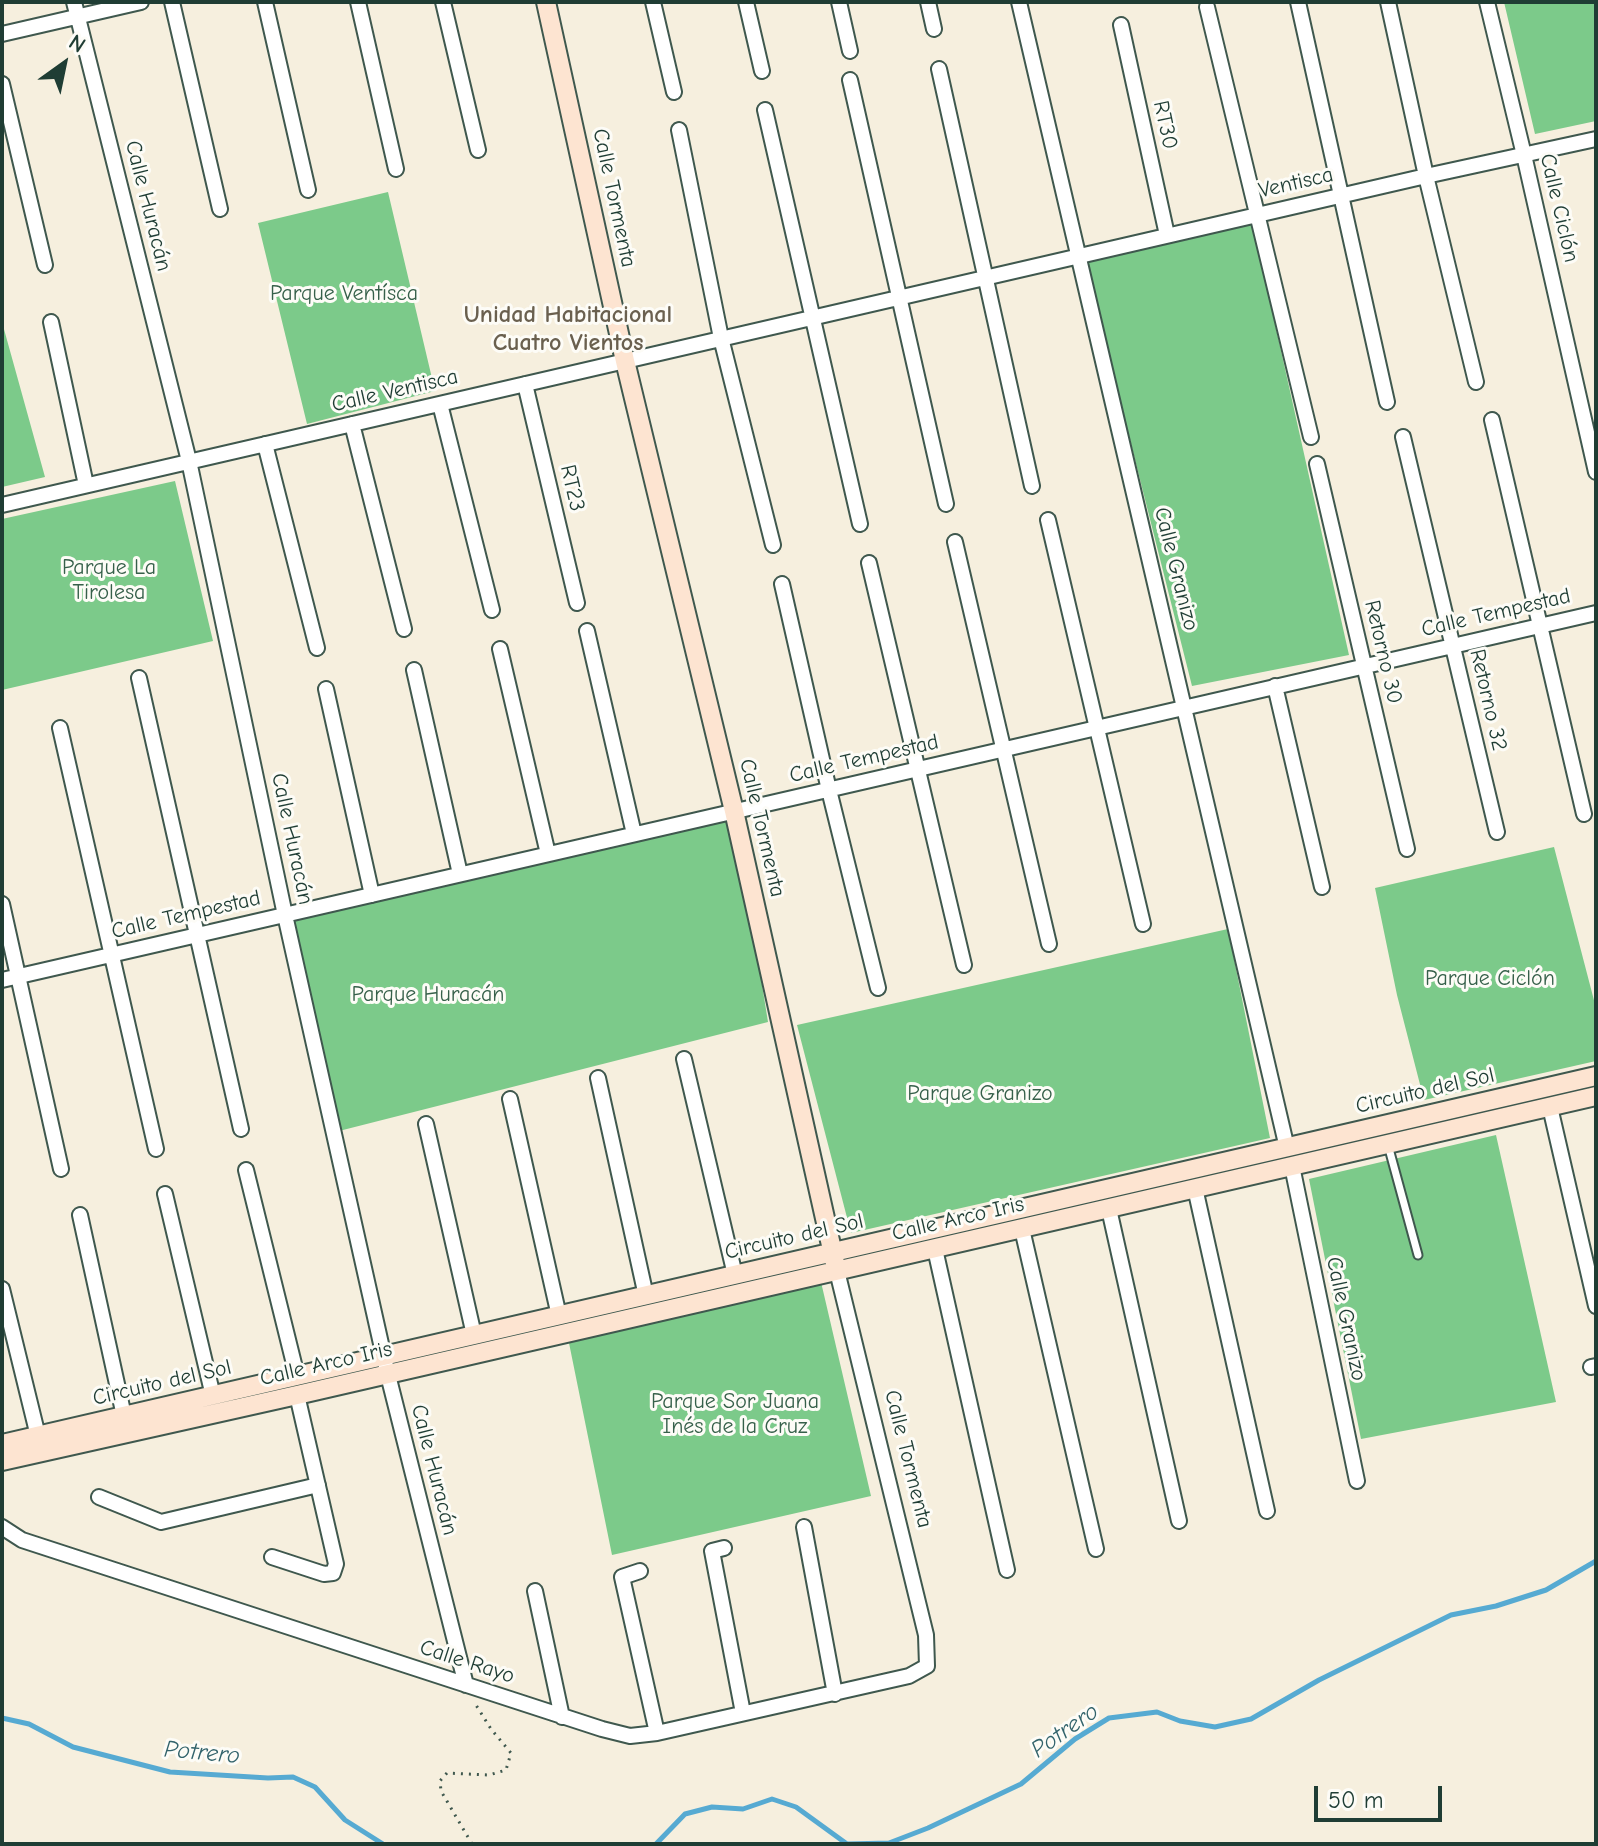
<!DOCTYPE html>
<meta charset="utf-8">
<style>
body{margin:0}
#map{position:relative;width:1598px;height:1846px;overflow:hidden;background:#f6efde;font-family:"Comic Neue",sans-serif}
canvas{display:block}
.frame{position:absolute;inset:0;border:4px solid #1f3d34;pointer-events:none}
.north{position:absolute;left:24px;top:24px;width:80px;height:80px;-webkit-text-stroke:6px #fdfcf7;paint-order:stroke;rotate:33deg;font-size:22px;font-weight:700;line-height:32px;text-align:center;color:#1f3d34}
.north::after{content:'';display:block;margin:auto;width:28px;height:36px;background:#1f3d34;clip-path:polygon(50% 0,100% 100%,50% 72%,0 100%)}
.scale{position:absolute;left:1314px;top:1786px;width:128px;height:36px;box-sizing:border-box;border:4px solid #1f3d34;border-top:0;padding-left:10px;font-size:24px;line-height:28px;white-space:nowrap;color:#1f3d34;-webkit-text-stroke:6px #fdfcf7;paint-order:stroke}
</style>
<div id="map">
<canvas width="1598" height="1846"></canvas>
<div class="frame"></div>
<div class="north">N</div>
<div class="scale">50 m</div>
</div>
<script>
const context = document.querySelector('canvas').getContext('2d');
context.lineJoin = 'round';
function fillPath(path, color) { context.fillStyle = color; context.fill(path, 'evenodd'); }
function stroke(path, color, width, dash) { context.strokeStyle = color; context.lineWidth = width; context.lineCap = dash ? 'butt' : 'round'; context.setLineDash(dash || []); context.stroke(path); }
function drawText(font, color, halo, rows, align = 'center') {
  context.font = font + ' "Comic Neue",sans-serif'; context.lineWidth = 6; context.setLineDash([]); context.textBaseline = 'middle'; context.strokeStyle = halo; context.fillStyle = color; for (const [text, x, y, turn = 0] of rows) {
    context.save(); context.translate(x, y); context.rotate((+turn || 0) * Math.PI / 180); context.textAlign = isNaN(turn) ? turn : align; if (halo) context.strokeText(text, 0, 0); context.fillText(text, 0, 0); context.restore();
  }
}
fillPath(new Path2D(`
 M 1504,2 L 1596,2 L 1596,121 L 1535,134 Z
 M 388,192 L 435,391 L 307,424 L 258,223 Z
 M 1252,221 L 1349,655 L 1192,686 L 1085,261 Z
 M 2,322 L 45,477 L 2,487 Z
 M 175,481 L 213,641 L 2,690 L 2,519 Z
 M 734,811 L 768,1022 L 339,1131 L 285,915 Z
 M 1554,847 L 1596,1008 L 1596,1061 L 1424,1100 L 1397,995 L 1375,888 Z
 M 1228,929 L 1270,1138 L 851,1233 L 797,1025 Z
 M 1496,1135 L 1556,1402 L 1361,1439 L 1309,1179 Z
 M 821,1282 L 871,1496 L 612,1555 L 569,1343 Z`), '#7cca8a');
stroke(new Path2D(`
 M 2,1718 L 29,1724 L 73,1747 L 170,1772 L 268,1778 L 293,1777 L 315,1787 L 345,1820 L 383,1844
 M 656,1844 L 685,1814 L 712,1807 L 743,1809 L 772,1799 L 796,1807 L 847,1844 L 889,1843 L 928,1828 L 1021,1784 L 1075,1739 L 1109,1718 L 1157,1712 L 1180,1721 L 1215,1727 L 1251,1719 L 1319,1680 L 1451,1615 L 1496,1606 L 1546,1590 L 1596,1561`), '#56aad2', 5);
const lane = new Path2D(`
 M 1388,1145 L 1418,1255`);
const street = new Path2D(`
 M 74,2 L 189,461 L 285,915 L 388,1375 L 466,1685
 M 172,2 L 220,209
 M 265,2 L 308,190
 M 358,2 L 396,169
 M 443,2 L 478,150
 M 653,2 L 674,92
 M 746,2 L 762,71
 M 839,2 L 850,51
 M 928,2 L 934,29
 M 1019,2 L 1287,1148
 M 1298,2 L 1387,402
 M 1388,2 L 1426,176 L 1476,382
 M 1487,2 L 1524,155 L 1596,472
 M 1207,7 L 1311,437
 M 1121,25 L 1167,235
 M 2,34 L 141,2
 M 939,69 L 1032,486
 M 850,80 L 946,504
 M 2,84 L 45,265
 M 765,110 L 860,524
 M 679,130 L 721,338 L 773,545
 M 51,322 L 86,485
 M 525,384 L 577,603
 M 440,404 L 492,610
 M 1492,420 L 1584,814
 M 352,424 L 404,629
 M 1403,437 L 1497,832
 M 265,444 L 317,648
 M 1317,464 L 1407,849
 M 2,505 L 1426,176 L 1596,139
 M 1048,520 L 1143,924
 M 955,542 L 1049,944
 M 869,563 L 964,965
 M 782,584 L 829,790 L 878,988
 M 587,631 L 634,834
 M 500,649 L 548,854
 M 414,670 L 460,874
 M 139,678 L 241,1129
 M 1275,686 L 1322,887
 M 326,689 L 372,895
 M 60,728 L 156,1149
 M 2,904 L 61,1169
 M 2,980 L 1596,613
 M 684,1059 L 735,1275
 M 598,1078 L 646,1296
 M 510,1099 L 559,1316
 M 1550,1107 L 1596,1306
 M 426,1124 L 474,1335
 M 1292,1166 L 1357,1481
 M 246,1170 L 297,1376
 M 1195,1188 L 1267,1511
 M 165,1194 L 213,1396
 M 1109,1209 L 1179,1521
 M 80,1215 L 124,1416
 M 1022,1229 L 1096,1549
 M 935,1249 L 1007,1570
 M 2,1289 L 38,1436
 M 1591,1367 L 1596,1366
 M 99,1497 L 161,1522 L 318,1485
 M 2,1527 L 22,1540 L 602,1729 L 630,1736 L 657,1733 L 909,1676 L 927,1666 L 926,1635 L 837,1271
 M 804,1527 L 835,1694
 M 724,1548 L 712,1551 L 743,1713
 M 272,1557 L 324,1574 L 333,1573 L 336,1564 L 297,1395
 M 640,1571 L 622,1577 L 657,1733
 M 535,1591 L 562,1717`);
const secondary = new Path2D(`
 M 546,2 L 625,361 L 734,811 L 835,1263
 M 2,1444 L 1596,1076
 M 2,1461 L 297,1395 L 1596,1096`);
stroke(lane, '#3f584e', 11);
stroke(street, '#3f584e', 18);
stroke(secondary, '#3f584e', 22);
stroke(new Path2D(`
 M 472,1844 L 441,1791 L 440,1781 L 447,1773 L 489,1775 L 506,1770 L 511,1753 L 491,1729 L 476,1705`), '#3f584e', 3, [2, 6]);
stroke(lane, '#fff', 7);
stroke(street, '#fff', 14);
stroke(secondary, '#fde4d1', 18);
drawText('22px', '#1f3d34', '#fdfcf7', [
 ["RT30",1165,125,78],
 ["Ventisca",1296,183,-13],
 ["Calle Tormenta",614,198,78],
 ["Calle Huracán",148,206,76],
 ["Calle Ciclón",1559,208,77],
 ["Calle Ventisca",395,391,-13],
 ["RT23",572,488,77],
 ["Calle Granizo",1176,569,76],
 ["Calle Tempestad",1496,613,-13],
 ["Retorno 30",1383,652,77],
 ["Retorno 32",1488,700,77],
 ["Calle Tempestad",864,759,-13],
 ["Calle Tormenta",762,828,77],
 ["Calle Huracán",292,839,78],
 ["Calle Tempestad",186,915,-13],
 ["Circuito del Sol",1425,1091,-13],
 ["Calle Arco Iris",958,1219,-13],
 ["Circuito del Sol",794,1237,-13],
 ["Calle Granizo",1346,1319,78],
 ["Calle Arco Iris",326,1364,-13],
 ["Circuito del Sol",162,1383,-13],
 ["Calle Tormenta",908,1459,76],
 ["Calle Huracán",434,1470,76],
 ["Calle Rayo",467,1662,18]
]);
drawText('22px', '#36604a', '#fdfcf7', [
 ["Parque Ventísca",344,294],
 ["Parque La",109,568],
 ["Tirolesa",109,593],
 ["Parque Ciclón",1490,979],
 ["Parque Huracán",428,995],
 ["Parque Granizo",980,1094],
 ["Parque Sor Juana",735,1402],
 ["Inés de la Cruz",735,1427]
]);
drawText('bold 24px', '#6a604f', '#fdfcf7', [
 ["Unidad Habitacional",568,315],
 ["Cuatro Vientos",568,343]
]);
drawText('italic 24px', '#32636b', '#fdfcf7', [
 ["Potrero",1065,1731,-35],
 ["Potrero",202,1753,5]
]);
</script>
